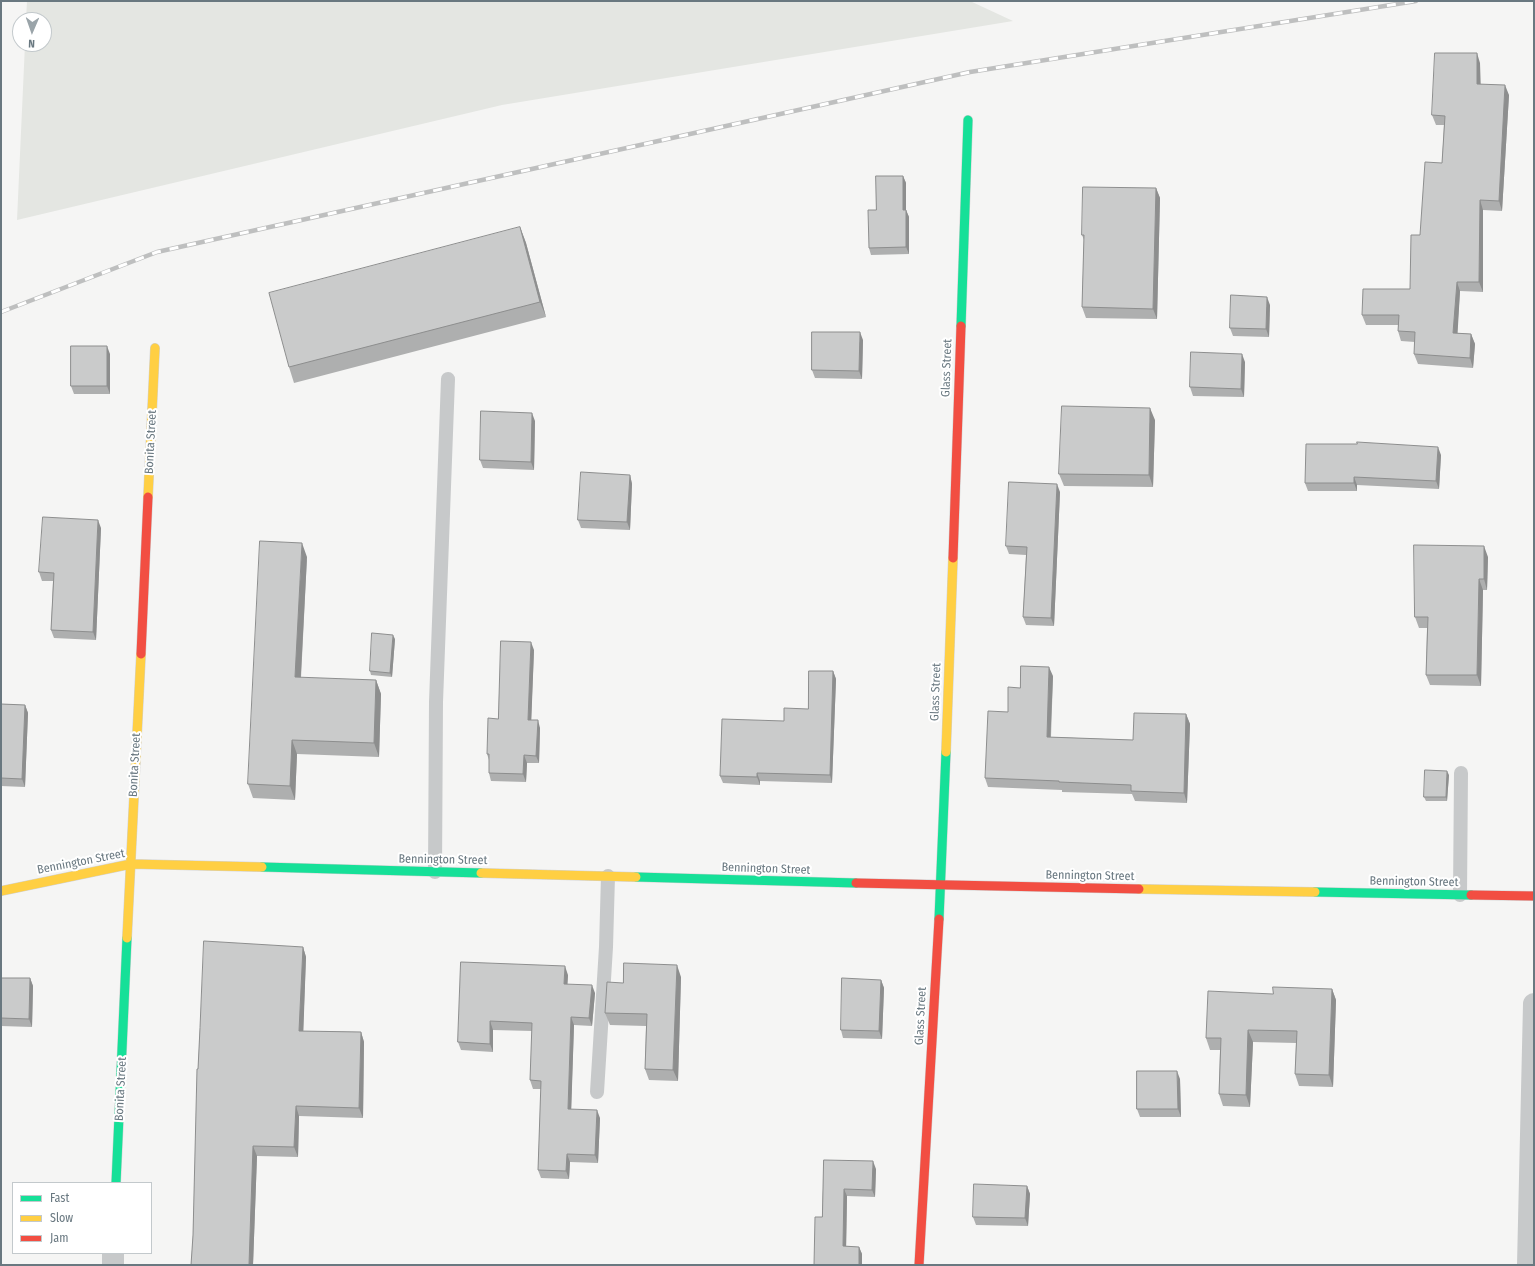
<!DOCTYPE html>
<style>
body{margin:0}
#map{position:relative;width:1535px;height:1266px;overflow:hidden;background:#f5f5f4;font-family:"Fira Sans Condensed",sans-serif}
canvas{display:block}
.frame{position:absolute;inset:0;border:2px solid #697880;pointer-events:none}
.legend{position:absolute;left:12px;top:1182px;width:140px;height:72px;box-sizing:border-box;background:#fff;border:1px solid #c3c9cc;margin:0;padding:5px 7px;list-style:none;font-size:12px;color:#697880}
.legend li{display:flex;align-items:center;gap:8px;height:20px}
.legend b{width:20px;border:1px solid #c3c9cc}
.north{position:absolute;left:12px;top:12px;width:40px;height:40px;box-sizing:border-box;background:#fff;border:1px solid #c3c9cc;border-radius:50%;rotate:182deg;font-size:11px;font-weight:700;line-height:16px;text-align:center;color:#697880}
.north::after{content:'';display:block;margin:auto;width:14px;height:18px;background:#9aa4a9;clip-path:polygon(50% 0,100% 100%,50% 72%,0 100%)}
</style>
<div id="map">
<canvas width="1535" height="1266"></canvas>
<div class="frame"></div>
<ul class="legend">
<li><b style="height:5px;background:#16e098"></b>Fast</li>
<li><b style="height:5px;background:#ffcf43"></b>Slow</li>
<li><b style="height:5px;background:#f24e42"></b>Jam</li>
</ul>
<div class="north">N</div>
</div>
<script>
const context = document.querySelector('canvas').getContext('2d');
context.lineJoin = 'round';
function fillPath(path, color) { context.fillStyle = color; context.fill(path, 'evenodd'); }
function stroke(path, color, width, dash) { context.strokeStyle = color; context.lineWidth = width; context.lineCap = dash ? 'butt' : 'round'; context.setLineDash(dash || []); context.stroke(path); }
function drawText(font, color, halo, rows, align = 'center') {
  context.font = font + ' "Fira Sans Condensed",sans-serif'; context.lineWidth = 4; context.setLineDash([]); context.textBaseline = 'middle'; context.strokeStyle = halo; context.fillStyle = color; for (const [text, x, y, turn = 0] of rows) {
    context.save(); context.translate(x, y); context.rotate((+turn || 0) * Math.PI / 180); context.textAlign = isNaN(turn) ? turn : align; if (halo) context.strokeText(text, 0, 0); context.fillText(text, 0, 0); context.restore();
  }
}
fillPath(new Path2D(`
 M 27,1 L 970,1 L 1013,21 L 502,105 L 17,220 L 25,44 L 44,44 L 44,20 L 26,20 Z`), '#e4e6e2');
const fast = new Path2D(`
 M 961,326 L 968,120
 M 262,867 L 481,873
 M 636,877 L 856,883
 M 1315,892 L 1471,895
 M 939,919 L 946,752
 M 116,1183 L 127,938`);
const slow = new Path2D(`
 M 148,497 L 155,348
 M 946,752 L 953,558
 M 481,873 L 636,877
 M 1139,889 L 1315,892
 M 1,891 L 131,864 L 262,867
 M 127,938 L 141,654`);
const jam = new Path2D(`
 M 953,558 L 961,326
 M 141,654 L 148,497
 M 856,883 L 1139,889
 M 1471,895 L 1534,896
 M 919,1265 L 939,919`);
stroke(fast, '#d1d1d1', 10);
stroke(slow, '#d1d1d1', 10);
stroke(jam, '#d1d1d1', 10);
stroke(new Path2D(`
 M 435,872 L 436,702 L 448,379
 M 1460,895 L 1461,773
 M 597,1092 L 606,947 L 608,876`), '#c7c9ca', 14);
stroke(new Path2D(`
 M 113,1265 L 113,1253
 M 1528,1265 L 1534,1004`), '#c7c9ca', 22);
stroke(fast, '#16e098', 9);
stroke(slow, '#ffcf43', 9);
stroke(jam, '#f24e42', 9);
const rail = new Path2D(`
 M 1,312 L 157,252 L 970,72 L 1416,1`);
stroke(rail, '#bebfbf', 4.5);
stroke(rail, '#fff', 3, [9]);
fillPath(new Path2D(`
 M 1480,63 L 1480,84 L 1509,95 L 1502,211 L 1483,210 L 1483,292 L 1460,291 L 1457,333 L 1471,334 L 1475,344 L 1473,368 L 1418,364 L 1414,354 L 1415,342 L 1401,341 L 1398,331 L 1398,325 L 1366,325 L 1362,315 L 1410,289 L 1420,235 L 1442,163 L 1444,125 L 1436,125 L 1432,115 Z
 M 903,176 L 906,183 L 906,210 L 909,217 L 909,254 L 871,255 L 869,248 L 876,210 Z
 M 1156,188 L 1160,198 L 1157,319 L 1086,318 L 1082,307 L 1084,240 L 1082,235 Z
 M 520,227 L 526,243 L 546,317 L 294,383 L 289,367 Z
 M 1270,305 L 1269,337 L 1233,336 L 1230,328 Z
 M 863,340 L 862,379 L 815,378 L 812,370 Z
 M 110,354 L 110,394 L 74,394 L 71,386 Z
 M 1245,362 L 1244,397 L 1193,396 L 1190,387 Z
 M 1155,420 L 1153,487 L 1064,486 L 1059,474 Z
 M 535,421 L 534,470 L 483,468 L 480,460 Z
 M 1441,455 L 1439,489 L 1357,485 L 1357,491 L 1308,491 L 1305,483 Z
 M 630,475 L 632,484 L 630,530 L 581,528 L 578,520 Z
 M 1060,492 L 1054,626 L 1026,625 L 1023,617 L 1026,555 L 1009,554 L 1006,546 Z
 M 101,528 L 96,640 L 54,638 L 51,630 L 53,581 L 42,581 L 39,572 Z
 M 307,557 L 301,678 L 376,680 L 381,694 L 379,757 L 297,754 L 295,800 L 253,798 L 248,784 Z
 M 1488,557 L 1487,590 L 1483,590 L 1481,686 L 1430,685 L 1426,675 L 1427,628 L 1419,628 L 1415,617 Z
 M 395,639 L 392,677 L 371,675 L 370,671 Z
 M 534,650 L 531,720 L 540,728 L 539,763 L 527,763 L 526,782 L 491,781 L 489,773 L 489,760 L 487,754 L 498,719 Z
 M 833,671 L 836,679 L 832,783 L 760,781 L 760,785 L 723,783 L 720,776 L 784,721 L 808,709 Z
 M 1053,676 L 1051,737 L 1133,740 L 1186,714 L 1190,724 L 1187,803 L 1135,801 L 1132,794 L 1062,792 L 1062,790 L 988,787 L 985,778 L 1008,712 L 1020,688 Z
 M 1,704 L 25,705 L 28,713 L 25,787 L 1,786 Z
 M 1449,775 L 1447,801 L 1426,801 L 1424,797 Z
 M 303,947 L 306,957 L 303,1031 L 361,1032 L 364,1042 L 363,1118 L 299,1116 L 298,1157 L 257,1156 L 253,1265 L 191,1265 L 193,1235 L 198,1069 L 200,1028 Z
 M 461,962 L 568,975 L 567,985 L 595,993 L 592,1026 L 574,1025 L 571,1109 L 600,1118 L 598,1163 L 570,1162 L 569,1179 L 541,1178 L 538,1170 L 541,1089 L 533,1089 L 530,1080 L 532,1031 L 493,1030 L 493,1052 L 461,1050 L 458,1042 Z
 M 681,977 L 678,1081 L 649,1080 L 645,1069 L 646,1026 L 610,1025 L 605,1013 L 623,983 Z
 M 1,978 L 30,978 L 33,986 L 32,1027 L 1,1026 Z
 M 881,980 L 884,988 L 882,1039 L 843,1038 L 841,1030 Z
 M 1332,989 L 1336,1000 L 1333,1087 L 1299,1086 L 1295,1074 L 1296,1043 L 1253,1042 L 1250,1107 L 1223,1106 L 1219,1094 L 1220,1050 L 1210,1050 L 1206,1038 L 1273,994 Z
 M 1180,1079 L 1181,1117 L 1140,1117 L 1137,1109 Z
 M 824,1160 L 876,1169 L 875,1197 L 847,1196 L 846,1246 L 859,1247 L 862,1254 L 814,1265 L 822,1217 Z
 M 1027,1186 L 1030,1194 L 1028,1226 L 976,1225 L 973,1217 Z`), '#aeafaf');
fillPath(new Path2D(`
 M 1477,53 L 1480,63 L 1481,93 L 1477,84 Z
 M 1505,85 L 1509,95 L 1502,211 L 1499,201 Z
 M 903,176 L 906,183 L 906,217 L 903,210 Z
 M 1156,188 L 1160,198 L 1157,319 L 1153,309 Z
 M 1480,200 L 1483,210 L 1483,292 L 1479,282 Z
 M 906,210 L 909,217 L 909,254 L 906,247 Z
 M 520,227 L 526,243 L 546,317 L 540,302 Z
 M 1457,282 L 1460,291 L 1457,343 L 1453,333 Z
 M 1267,297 L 1270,305 L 1269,337 L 1266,329 Z
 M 860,332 L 863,340 L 862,379 L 859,371 Z
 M 1471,334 L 1475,344 L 1473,368 L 1470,358 Z
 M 107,346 L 110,354 L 110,394 L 107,386 Z
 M 1242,354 L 1245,362 L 1244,397 L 1241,389 Z
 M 1150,408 L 1155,420 L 1153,487 L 1149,475 Z
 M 532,413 L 535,421 L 534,470 L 531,462 Z
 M 1438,447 L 1441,455 L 1439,489 L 1436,481 Z
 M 630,475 L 632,484 L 630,530 L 627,522 Z
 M 1354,477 L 1357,485 L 1357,491 L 1354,483 Z
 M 1057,484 L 1060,492 L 1054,626 L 1051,618 Z
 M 98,520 L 101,528 L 96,640 L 93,632 Z
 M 302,543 L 307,557 L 300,691 L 295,677 Z
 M 1484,546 L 1488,557 L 1487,590 L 1484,579 Z
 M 1479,579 L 1483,590 L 1481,686 L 1477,675 Z
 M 393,635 L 395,639 L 392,677 L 390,673 Z
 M 531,642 L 534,650 L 531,728 L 528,720 Z
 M 1049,667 L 1053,676 L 1050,747 L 1047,737 Z
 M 833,671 L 836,679 L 832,783 L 830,775 Z
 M 376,680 L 381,694 L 379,757 L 374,743 Z
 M 25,705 L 28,713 L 25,787 L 22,779 Z
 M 1186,714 L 1190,724 L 1187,803 L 1184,793 Z
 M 538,720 L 540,728 L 539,763 L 536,756 Z
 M 292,740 L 297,754 L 295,800 L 290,786 Z
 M 524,755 L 527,763 L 526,782 L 523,774 Z
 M 1447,771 L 1449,775 L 1447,801 L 1446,797 Z
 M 757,773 L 760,781 L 760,785 L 757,777 Z
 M 303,947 L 306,957 L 303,1041 L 299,1031 Z
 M 677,965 L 681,977 L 678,1081 L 673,1070 Z
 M 565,966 L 568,975 L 567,993 L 564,984 Z
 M 30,978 L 33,986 L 32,1027 L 29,1019 Z
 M 881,980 L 884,988 L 882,1039 L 879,1031 Z
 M 592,985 L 595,993 L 592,1026 L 589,1018 Z
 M 1332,989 L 1336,1000 L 1333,1087 L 1329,1075 Z
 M 571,1017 L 574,1025 L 571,1117 L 568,1109 Z
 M 490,1021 L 493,1030 L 493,1052 L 490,1044 Z
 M 1248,1030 L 1253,1042 L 1250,1107 L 1246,1095 Z
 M 361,1032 L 364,1042 L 363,1118 L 359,1108 Z
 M 1177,1071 L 1180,1079 L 1181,1117 L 1178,1109 Z
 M 296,1106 L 299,1116 L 298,1157 L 294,1147 Z
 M 597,1110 L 600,1118 L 598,1163 L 595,1155 Z
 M 253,1146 L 257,1156 L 253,1265 L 249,1265 Z
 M 567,1154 L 570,1162 L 569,1179 L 566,1171 Z
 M 873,1161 L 876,1169 L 875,1197 L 872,1190 Z
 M 1027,1186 L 1030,1194 L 1028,1226 L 1025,1218 Z
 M 844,1189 L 847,1196 L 846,1254 L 843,1246 Z
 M 859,1247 L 862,1254 L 862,1265 L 859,1265 Z`), '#8d8e8e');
const building = new Path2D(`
 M 1435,53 L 1477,53 L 1477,84 L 1505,85 L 1499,201 L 1480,200 L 1479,282 L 1457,282 L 1453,333 L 1471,334 L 1470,358 L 1414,354 L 1415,332 L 1398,331 L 1399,315 L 1362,315 L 1363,289 L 1410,289 L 1411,235 L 1420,235 L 1425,162 L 1442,163 L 1445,116 L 1432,115 Z
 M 876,176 L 903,176 L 903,210 L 906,210 L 906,247 L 869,248 L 868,210 L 876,210 Z
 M 1083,187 L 1156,188 L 1153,309 L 1082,307 L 1084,235 L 1082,235 Z
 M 520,227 L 540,302 L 289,367 L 269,293 Z
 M 1231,295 L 1267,297 L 1266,329 L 1230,328 Z
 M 812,332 L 860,332 L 859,371 L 812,370 Z
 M 71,346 L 107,346 L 107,386 L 71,386 Z
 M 1191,352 L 1242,354 L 1241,389 L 1190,387 Z
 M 1062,406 L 1150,408 L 1149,475 L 1059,474 Z
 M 481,411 L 532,413 L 531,462 L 480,460 Z
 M 1357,442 L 1438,447 L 1436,481 L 1354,477 L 1354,483 L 1305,483 L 1306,444 L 1357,444 Z
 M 581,472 L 630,475 L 627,522 L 578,520 Z
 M 1009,482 L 1057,484 L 1051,618 L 1023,617 L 1027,547 L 1006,546 Z
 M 43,517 L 98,520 L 93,632 L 51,630 L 54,573 L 39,572 Z
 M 260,541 L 302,543 L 295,677 L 376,680 L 374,743 L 292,740 L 290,786 L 248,784 Z
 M 1414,545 L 1484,546 L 1484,579 L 1479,579 L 1477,675 L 1426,675 L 1428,617 L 1415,617 Z
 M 372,633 L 393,635 L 390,673 L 370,671 Z
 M 501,641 L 531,642 L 528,720 L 538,720 L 536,756 L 524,755 L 523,774 L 489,773 L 489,754 L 487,754 L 488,718 L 498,719 Z
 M 1021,666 L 1049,667 L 1047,737 L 1133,740 L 1134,713 L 1186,714 L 1184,793 L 1131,791 L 1131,785 L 1059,782 L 1059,781 L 985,778 L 988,711 L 1008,712 L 1008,687 L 1020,688 Z
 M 809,671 L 833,671 L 830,775 L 757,773 L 757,777 L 720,776 L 722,719 L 784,721 L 784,708 L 808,709 Z
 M 1,704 L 25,705 L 22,779 L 1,778 Z
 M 1425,770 L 1447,771 L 1446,797 L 1424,797 Z
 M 204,941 L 303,947 L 299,1031 L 361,1032 L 359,1108 L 296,1106 L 294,1147 L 253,1146 L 249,1265 L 191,1265 L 193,1235 L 197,1069 L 198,1069 L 200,1028 Z
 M 461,962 L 565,966 L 564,984 L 592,985 L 589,1018 L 571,1017 L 568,1109 L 597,1110 L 595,1155 L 567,1154 L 566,1171 L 538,1170 L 541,1081 L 530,1080 L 532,1023 L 490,1021 L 490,1044 L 458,1042 Z
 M 624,963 L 677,965 L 673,1070 L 645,1069 L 647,1014 L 605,1013 L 607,982 L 623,983 Z
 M 1,978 L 30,978 L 29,1019 L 1,1018 Z
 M 842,978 L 881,980 L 879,1031 L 841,1030 Z
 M 1273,987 L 1332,989 L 1329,1075 L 1295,1074 L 1297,1031 L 1248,1030 L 1246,1095 L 1219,1094 L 1221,1038 L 1206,1038 L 1208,991 L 1273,994 Z
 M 1137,1071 L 1177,1071 L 1178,1109 L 1137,1109 Z
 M 824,1160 L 873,1161 L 872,1190 L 844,1189 L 843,1246 L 859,1247 L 859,1265 L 814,1265 L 815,1217 L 822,1217 Z
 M 974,1184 L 1027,1186 L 1025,1218 L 973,1217 Z`);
fillPath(building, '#cacbcb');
stroke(building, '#8d8e8e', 1);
drawText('12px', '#697880', '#fff', [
 ["Glass Street",947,368,-88],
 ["Bonita Street",151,442,-87],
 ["Glass Street",936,692,-88],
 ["Bonita Street",135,765,-87],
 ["Bennington Street",443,860,1],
 ["Bennington Street",81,862,-11],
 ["Bennington Street",766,869,2],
 ["Bennington Street",1090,876,1],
 ["Bennington Street",1414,882,1],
 ["Glass Street",921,1016,-87],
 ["Bonita Street",121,1089,-87]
]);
</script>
